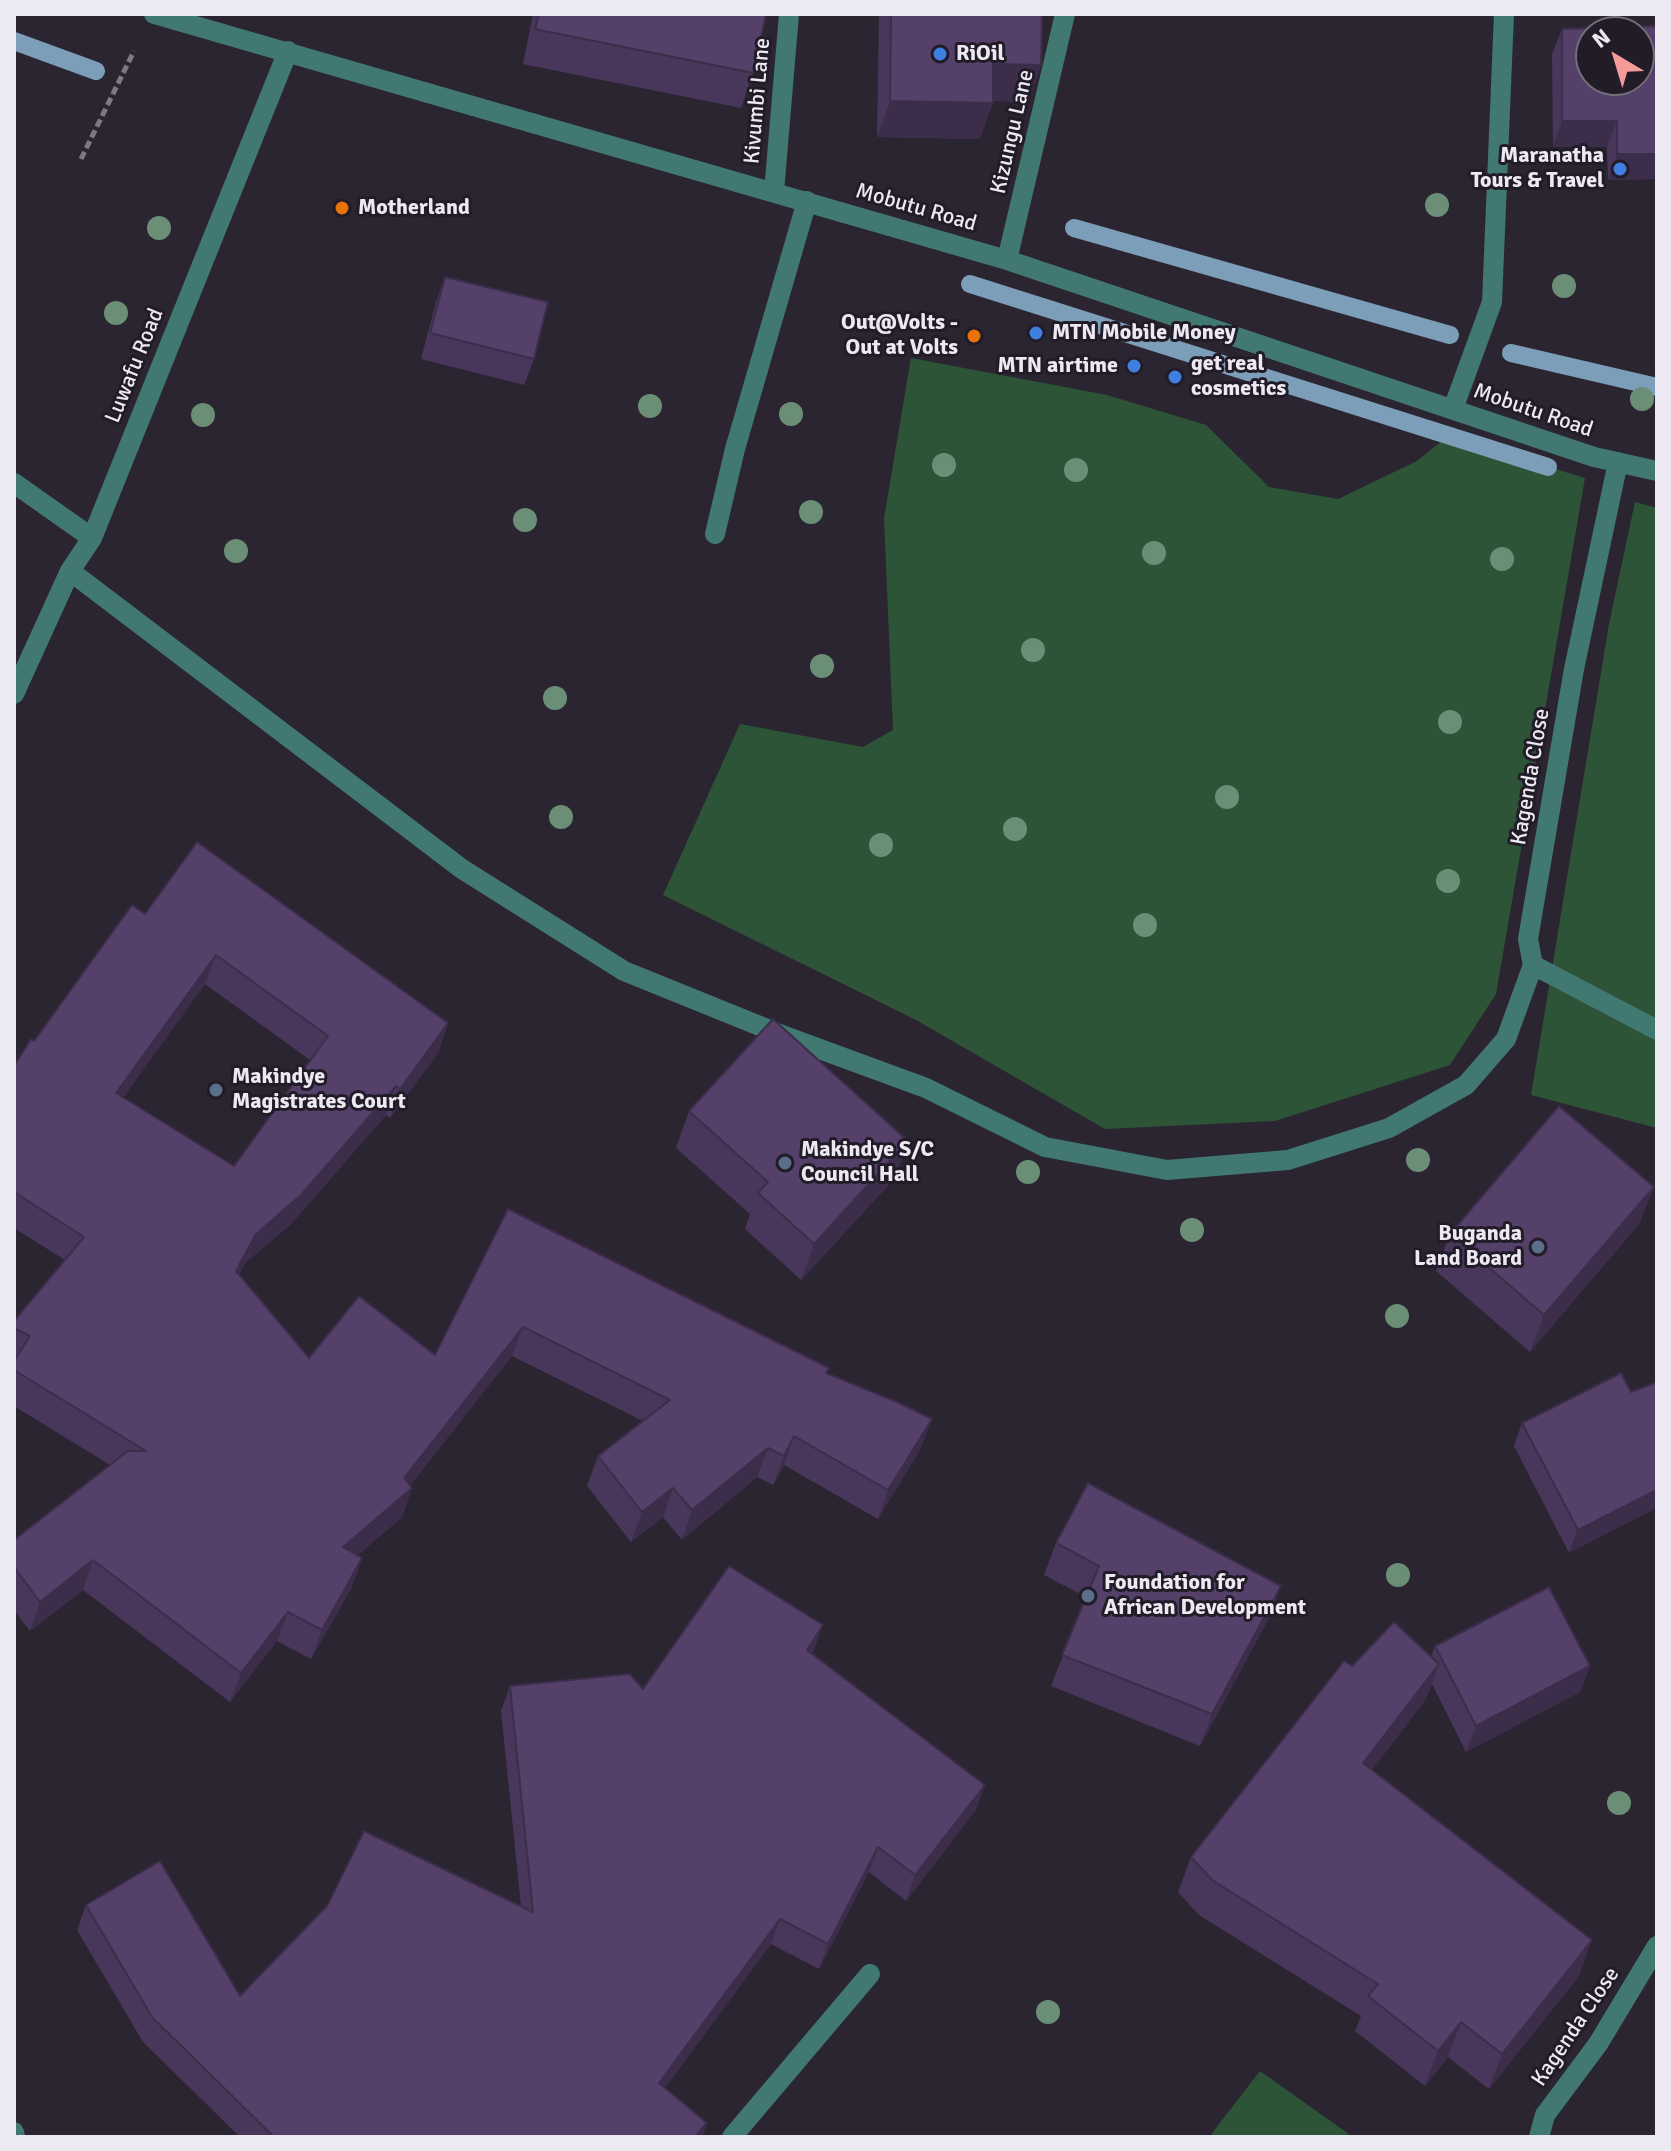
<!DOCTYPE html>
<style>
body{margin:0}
#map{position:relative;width:1671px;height:2151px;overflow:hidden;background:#2b2532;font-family:Signika,sans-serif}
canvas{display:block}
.frame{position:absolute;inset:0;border:16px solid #ede9f2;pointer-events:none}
.north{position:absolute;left:1575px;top:16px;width:80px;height:80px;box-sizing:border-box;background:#221c28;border:2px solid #736e79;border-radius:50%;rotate:322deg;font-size:22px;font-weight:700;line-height:32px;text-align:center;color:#ede9f2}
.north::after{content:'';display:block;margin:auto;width:28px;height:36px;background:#f59b97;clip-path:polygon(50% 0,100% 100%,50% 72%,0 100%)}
</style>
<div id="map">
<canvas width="1671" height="2151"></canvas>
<div class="frame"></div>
<div class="north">N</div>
</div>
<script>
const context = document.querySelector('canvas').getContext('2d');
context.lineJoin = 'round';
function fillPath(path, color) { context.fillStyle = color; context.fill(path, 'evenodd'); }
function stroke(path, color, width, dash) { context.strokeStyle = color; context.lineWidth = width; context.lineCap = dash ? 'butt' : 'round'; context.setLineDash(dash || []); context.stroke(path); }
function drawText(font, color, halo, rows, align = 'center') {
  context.font = font + ' Signika,sans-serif'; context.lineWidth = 6; context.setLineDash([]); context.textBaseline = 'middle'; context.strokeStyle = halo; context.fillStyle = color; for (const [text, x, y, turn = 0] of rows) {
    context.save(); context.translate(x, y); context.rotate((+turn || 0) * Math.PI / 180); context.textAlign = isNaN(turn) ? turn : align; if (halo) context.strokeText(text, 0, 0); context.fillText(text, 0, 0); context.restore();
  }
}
fillPath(new Path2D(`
 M 911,358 L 1107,395 L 1206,425 L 1269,487 L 1338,499 L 1417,461 L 1448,436 L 1585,478 L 1496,994 L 1450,1065 L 1275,1121 L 1105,1129 L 916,1020 L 663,895 L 740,724 L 863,747 L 893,730 L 884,518 Z
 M 1635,502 L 1657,508 L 1657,1128 L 1531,1095 L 1609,624 Z
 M 1260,2071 L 1353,2137 L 1209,2137 Z`), '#2e5437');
stroke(new Path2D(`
 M 14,41 L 96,71
 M 1074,228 L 1450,335
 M 970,284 L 1548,467
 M 1511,353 L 1657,387`), '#7d9eb8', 18);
stroke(new Path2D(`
 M 81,159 L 134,51`), '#7e7985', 5, [8, 4]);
stroke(new Path2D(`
 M 154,14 L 1007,260 L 1594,457 L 1657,471
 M 774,192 L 789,14
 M 1007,260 L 1065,14
 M 1453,409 L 1492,302 L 1504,14
 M 1618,462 L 1574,669 L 1528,939 L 1533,965 L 1657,1030
 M 14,483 L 92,538
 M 715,534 L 735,449 L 807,201
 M 70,571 L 462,869 L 624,971 L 787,1037 L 926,1088 L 1045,1147 L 1167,1170 L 1288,1160 L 1389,1128 L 1466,1085 L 1506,1039 L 1533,965
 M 14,694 L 70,571 L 92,538 L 288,51
 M 14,2132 L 15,2137
 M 732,2137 L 870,1974
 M 1539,2137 L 1545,2115 L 1598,2044 L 1657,1946`), '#417972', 20);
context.fillStyle = '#6b8e76';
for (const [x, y] of [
 [1437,205],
 [159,228],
 [1564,286],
 [116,313],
 [1642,399],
 [650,406],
 [791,414],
 [203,415],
 [944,465],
 [1076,470],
 [811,512],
 [525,520],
 [236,551],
 [1154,553],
 [1502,559],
 [1033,650],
 [822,666],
 [555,698],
 [1450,722],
 [1227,797],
 [561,817],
 [1015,829],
 [881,845],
 [1448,881],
 [1145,925],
 [1418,1160],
 [1028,1172],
 [1192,1230],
 [1397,1316],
 [1398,1575],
 [1619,1803],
 [1048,2012]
]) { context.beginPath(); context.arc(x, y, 12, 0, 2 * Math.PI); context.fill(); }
fillPath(new Path2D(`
 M 533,14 L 766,14 L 753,73 L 741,108 L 523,64 Z
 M 879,14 L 1042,14 L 1041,65 L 1028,102 L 993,101 L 980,139 L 877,137 Z
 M 1657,26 L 1657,179 L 1608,180 L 1607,147 L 1553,147 L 1552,54 L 1562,29 Z
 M 445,277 L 534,359 L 524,385 L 421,359 L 436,302 Z
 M 145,914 L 448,1023 L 438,1053 L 390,1118 L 386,1115 L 291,1224 L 245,1263 L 239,1274 L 309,1358 L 435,1355 L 508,1209 L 827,1373 L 921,1448 L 878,1519 L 784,1465 L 773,1485 L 757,1477 L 682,1540 L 663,1517 L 631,1542 L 587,1486 L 598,1456 L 643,1421 L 512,1356 L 410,1485 L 412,1488 L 402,1517 L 358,1555 L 362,1558 L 352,1587 L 311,1659 L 277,1641 L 230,1702 L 83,1590 L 30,1631 L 14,1610 L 14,1540 L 110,1465 L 14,1406 L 14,1321 L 65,1260 L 14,1228 L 14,1066 L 34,1041 ZM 205,984 L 310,1060 L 234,1166 L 123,1097 Z
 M 689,1111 L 908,1141 L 895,1178 L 801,1280 L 745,1229 L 750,1214 L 676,1148 Z
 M 1640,1223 L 1530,1352 L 1436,1271 L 1450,1234 Z
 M 1631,1392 L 1569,1553 L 1514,1446 L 1522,1423 Z
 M 1056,1543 L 1269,1618 L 1200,1746 L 1051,1686 L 1086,1597 L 1044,1575 Z
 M 1435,1646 L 1590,1666 L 1580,1692 L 1466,1752 L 1432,1684 L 1426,1699 L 1372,1770 L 1579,1976 L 1489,2089 L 1448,2057 L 1425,2086 L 1355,2031 L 1361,2016 L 1199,1915 L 1178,1892 L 1191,1857 L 1352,1666 L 1431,1657 Z
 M 814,1650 L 812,1653 L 976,1810 L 906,1901 L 869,1872 L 819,1969 L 771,1944 L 665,2088 L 707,2123 L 702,2137 L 240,2137 L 143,2042 L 77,1930 L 86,1905 L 240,1996 L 521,1906 L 501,1711 L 510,1686 L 643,1689 Z`), '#49375b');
fillPath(new Path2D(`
 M 993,64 L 1041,65 L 1028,102 L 980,100 Z
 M 890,101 L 993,103 L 980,139 L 877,137 Z
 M 1562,121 L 1617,121 L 1607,147 L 1553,147 Z
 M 1617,154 L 1657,154 L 1657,179 L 1608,180 Z
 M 216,955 L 205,984 L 106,1122 L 116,1093 Z
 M 448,1023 L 438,1053 L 390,1118 L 400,1089 Z
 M 396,1086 L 386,1115 L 291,1224 L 245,1263 L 225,1300 L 236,1271 L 256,1234 Z
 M 908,1141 L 895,1178 L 801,1280 L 814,1244 Z
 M 1654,1187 L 1640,1223 L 1530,1352 L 1544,1315 Z
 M 523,1327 L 512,1356 L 399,1500 L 412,1488 L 402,1517 L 333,1577 L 343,1547 L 404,1478 Z
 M 932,1419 L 921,1448 L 878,1519 L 888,1490 Z
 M 794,1436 L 784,1465 L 773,1485 L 784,1456 Z
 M 768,1448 L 757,1477 L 682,1540 L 692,1510 Z
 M 673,1488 L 663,1517 L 631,1542 L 642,1512 Z
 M 1657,1490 L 1657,1508 L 1569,1553 L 1578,1530 Z
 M 362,1558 L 352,1587 L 311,1659 L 322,1630 Z
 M 93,1560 L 83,1590 L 30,1631 L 40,1602 Z
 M 1281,1586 L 1269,1618 L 1200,1746 L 1212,1714 Z
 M 288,1612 L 277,1641 L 230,1702 L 241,1673 Z
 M 823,1625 L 814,1650 L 798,1675 L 807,1650 Z
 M 1439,1664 L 1426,1699 L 1351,1798 L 1363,1763 Z
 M 1590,1666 L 1580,1692 L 1466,1752 L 1476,1726 Z
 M 985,1785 L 976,1810 L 906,1901 L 915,1875 Z
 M 878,1847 L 869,1872 L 819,1969 L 828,1944 Z
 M 780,1919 L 771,1944 L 650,2108 L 659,2083 Z
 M 1592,1940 L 1579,1976 L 1489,2089 L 1502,2054 Z
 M 1461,2022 L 1448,2057 L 1425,2086 L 1438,2051 Z
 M 707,2123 L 702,2137 L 695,2137 Z`), '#3c2d4a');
const building = new Path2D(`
 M 539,14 L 766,14 L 753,73 L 535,29 Z
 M 891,14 L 1042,14 L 1041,65 L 993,64 L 993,103 L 890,101 Z
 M 1657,26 L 1657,154 L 1617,154 L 1617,121 L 1562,121 L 1562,29 ZM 1591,32 L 1639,32 L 1639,80 L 1591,80 Z
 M 445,277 L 548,302 L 534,359 L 430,333 Z
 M 197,842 L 448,1023 L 400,1089 L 396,1086 L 301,1195 L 256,1234 L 236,1271 L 309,1358 L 359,1296 L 435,1355 L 508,1209 L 829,1368 L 826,1373 L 897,1402 L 932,1419 L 888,1490 L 794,1436 L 784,1456 L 768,1448 L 692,1510 L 673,1488 L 642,1512 L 598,1456 L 670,1400 L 523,1327 L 404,1478 L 412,1488 L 343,1547 L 362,1558 L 322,1630 L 288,1612 L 241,1673 L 93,1560 L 40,1602 L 14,1567 L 14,1540 L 128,1451 L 146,1451 L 14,1370 L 14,1361 L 30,1336 L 14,1328 L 14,1321 L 84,1237 L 14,1192 L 14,1066 L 31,1039 L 34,1041 L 132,905 L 145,914 ZM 216,955 L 328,1036 L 234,1166 L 116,1093 Z
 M 773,1019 L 908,1141 L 814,1244 L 758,1193 L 768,1182 L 689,1111 Z
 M 1559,1106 L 1654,1187 L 1544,1315 L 1450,1234 Z
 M 1621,1373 L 1631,1392 L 1657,1382 L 1657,1490 L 1578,1530 L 1522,1423 Z
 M 1088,1483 L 1281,1586 L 1212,1714 L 1062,1655 L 1099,1566 L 1056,1543 Z
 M 729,1566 L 823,1625 L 807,1650 L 985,1785 L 915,1875 L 878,1847 L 828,1944 L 780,1919 L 659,2083 L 707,2123 L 695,2137 L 274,2137 L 152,2017 L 86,1905 L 160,1861 L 240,1996 L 327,1906 L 364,1831 L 533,1912 L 510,1686 L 630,1674 L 643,1689 Z
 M 1549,1587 L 1590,1666 L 1476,1726 L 1435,1646 Z
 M 1394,1622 L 1439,1664 L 1363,1763 L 1592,1940 L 1502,2054 L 1461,2022 L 1438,2051 L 1368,1996 L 1378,1984 L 1212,1880 L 1191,1857 L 1344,1661 L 1352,1666 Z`);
fillPath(building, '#55406a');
stroke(building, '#3c2d4a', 2);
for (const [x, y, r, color] of [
 [940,54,8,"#3f7fe0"],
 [1620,169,8,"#3f7fe0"],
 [342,208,8,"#e8710a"],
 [1036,333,8,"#3f7fe0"],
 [974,336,8,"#e8710a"],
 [1134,366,8,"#3f7fe0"],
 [1175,377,8,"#3f7fe0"],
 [216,1090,8,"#5c6f8a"],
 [785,1163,8,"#5c6f8a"],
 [1538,1247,8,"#5c6f8a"],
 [1088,1596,8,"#5c6f8a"]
]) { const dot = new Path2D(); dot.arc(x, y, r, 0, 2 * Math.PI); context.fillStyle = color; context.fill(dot); stroke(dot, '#221c28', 3); }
drawText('bold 22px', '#ede9f2', '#221c28', [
 ["RiOil",956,54],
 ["Maranatha",1604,156,"right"],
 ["Tours & Travel",1604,181,"right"],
 ["Motherland",358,208],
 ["Out@Volts -",958,323,"right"],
 ["Out at Volts",958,348,"right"],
 ["MTN Mobile Money",1052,333],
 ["get real",1191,364],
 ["cosmetics",1191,389],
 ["MTN airtime",1118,366,"right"],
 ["Makindye",232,1077],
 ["Magistrates Court",232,1102],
 ["Makindye S/C",801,1150],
 ["Council Hall",801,1175],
 ["Buganda",1522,1234,"right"],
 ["Land Board",1522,1259,"right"],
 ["Foundation for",1104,1583],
 ["African Development",1104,1608]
], 'left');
drawText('22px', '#ede9f2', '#221c28', [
 ["Kivumbi Lane",758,101,-85],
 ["Kizungu Lane",1013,132,-77],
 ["Mobutu Road",916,208,16],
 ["Luwafu Road",135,366,-68],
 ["Mobutu Road",1533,411,19],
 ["Kagenda Close",1531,777,-80],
 ["Kagenda Close",1576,2027,-56]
]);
</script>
